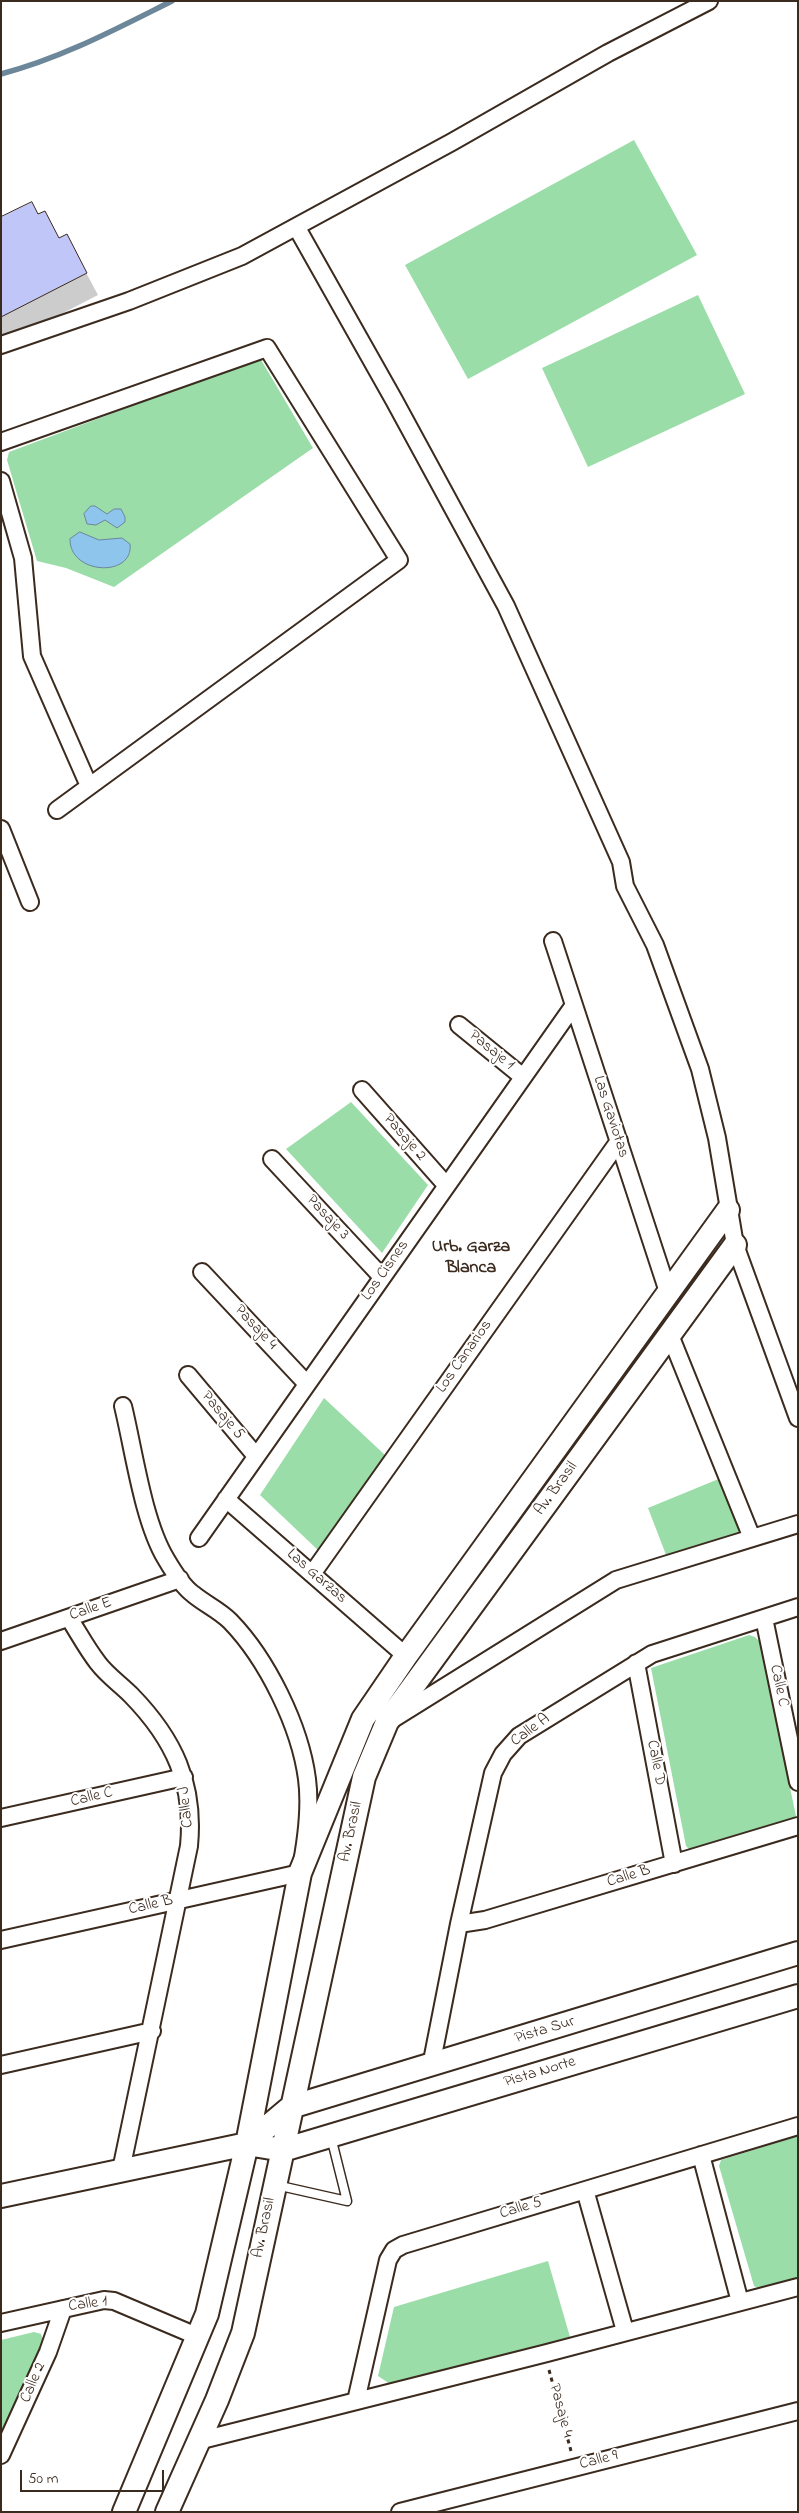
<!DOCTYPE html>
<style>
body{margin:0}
#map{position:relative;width:799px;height:2513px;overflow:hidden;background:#fff;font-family:"Indie Flower",sans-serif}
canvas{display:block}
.frame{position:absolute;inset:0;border:2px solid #3b2a1e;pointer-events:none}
.scale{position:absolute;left:20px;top:2470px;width:144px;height:22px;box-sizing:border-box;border:2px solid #3b2a1e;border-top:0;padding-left:6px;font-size:15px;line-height:18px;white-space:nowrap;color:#3b2a1e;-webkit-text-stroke:4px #fff;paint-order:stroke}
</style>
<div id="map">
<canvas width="799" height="2513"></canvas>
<div class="frame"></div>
<div class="scale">50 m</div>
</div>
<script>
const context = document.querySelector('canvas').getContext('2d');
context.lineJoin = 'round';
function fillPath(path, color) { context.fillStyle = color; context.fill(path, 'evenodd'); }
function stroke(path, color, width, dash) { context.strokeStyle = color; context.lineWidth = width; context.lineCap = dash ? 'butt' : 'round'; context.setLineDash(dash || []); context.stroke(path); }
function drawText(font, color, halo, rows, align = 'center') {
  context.font = font + ' "Indie Flower",sans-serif'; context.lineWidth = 4; context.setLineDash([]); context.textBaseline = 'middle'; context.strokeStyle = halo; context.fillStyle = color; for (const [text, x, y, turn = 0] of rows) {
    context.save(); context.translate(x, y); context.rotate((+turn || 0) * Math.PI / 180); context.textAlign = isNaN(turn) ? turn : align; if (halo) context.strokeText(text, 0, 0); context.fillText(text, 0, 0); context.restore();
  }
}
fillPath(new Path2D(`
 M 634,140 L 697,255 L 468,379 L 405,265 Z
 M 698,295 L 745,394 L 588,467 L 542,368 Z
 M 260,358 L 313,448 L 114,587 L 66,568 L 37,561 L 7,460 L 9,452 Z
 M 351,1102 L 428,1185 L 382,1253 L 286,1149 Z
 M 324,1398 L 385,1455 L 320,1552 L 260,1495 Z
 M 721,1478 L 746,1533 L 668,1560 L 648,1508 Z
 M 749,1635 L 755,1637 L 759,1641 L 796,1816 L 794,1819 L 691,1851 L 686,1846 L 651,1668 Z
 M 798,2136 L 798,2280 L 760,2289 L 754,2286 L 719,2166 L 721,2160 Z
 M 548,2261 L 570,2337 L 390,2384 L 378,2376 L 394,2307 Z
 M 34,2332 L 41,2334 L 44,2343 L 1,2442 L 1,2340 Z`), '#9bdda8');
const water = new Path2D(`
 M 91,506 L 95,506 L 107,514 L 114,509 L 121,509 L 125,517 L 125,522 L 117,528 L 105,520 L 96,525 L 87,524 L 84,514 Z
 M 80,532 L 99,540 L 122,538 L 130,544 C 134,578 69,575 70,539 Z`);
fillPath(water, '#8dc5ec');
stroke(water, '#6c879a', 1);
fillPath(new Path2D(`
 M 45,212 L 59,239 L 66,235 L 98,295 L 1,345 L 1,218 L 39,215 Z`), '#0003');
stroke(new Path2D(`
 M 1,74 C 62,58 116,29 172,1`), '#6c879a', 5.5);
const building = new Path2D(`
 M 32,202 L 38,214 L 45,211 L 59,238 L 67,234 L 87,273 L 1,317 L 1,217 Z`);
fillPath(building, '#c0c6f8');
stroke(building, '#3b2a1e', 1);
const lane = new Path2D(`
 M 276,2185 L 347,2201 L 331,2137`);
const street = new Path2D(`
 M 297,228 L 394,400 L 506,606 L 621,862 L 625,886 L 655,945 L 700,1069 L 717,1138 L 735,1245 L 798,1418
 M 1,345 L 129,301 L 242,256 L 452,142 L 608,53 L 709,1
 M 1,442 L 267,348 L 399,560 L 57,810
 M 1,481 L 23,558 L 32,656 L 89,786
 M 1,829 L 30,902
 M 553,941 L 668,1292
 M 459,1025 L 523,1077
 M 362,1090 L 446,1185
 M 272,1159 L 382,1277
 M 202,1272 L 307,1384
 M 670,1335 L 752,1538
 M 188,1375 L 256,1456
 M 226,1499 L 406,1656
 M 199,1538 L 574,1005
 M 312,1574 L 619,1141
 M 69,1618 C 78,1632 87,1649 98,1663 C 107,1675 120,1684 131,1695 C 174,1739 195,1784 189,1846 L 121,2170
 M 764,1618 L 798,1782
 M 1,1641 L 180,1579
 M 636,1663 L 674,1864
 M 393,1719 L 616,1580 L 798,1524
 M 1,1818 L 184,1777
 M 459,1924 L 485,1920 L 798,1826
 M 1,1940 L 300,1873 C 306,1843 311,1809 307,1779 C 300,1726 267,1659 230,1621 C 219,1610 205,1604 193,1594 C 182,1586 173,1571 166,1559 C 143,1521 134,1451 123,1406
 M 1,2065 L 152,2031
 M 431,2066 L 459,1924 L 493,1773 L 503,1754 L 519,1736 L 652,1654 L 798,1607
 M 701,2155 L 740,2302
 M 585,2190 L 625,2331
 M 1,2323 L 104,2300 L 114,2301 L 199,2337
 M 356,2401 L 388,2260 L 394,2250 L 403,2245 L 798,2126
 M 198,2441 L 547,2353 L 798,2287
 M 1,2455 L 48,2352 L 63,2309
 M 400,2512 L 798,2411`);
const secondary = new Path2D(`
 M 247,2144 L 291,2107 L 798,1953
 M 1,2196 L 247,2144 L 283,2150 L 798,1996
 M 124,2512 L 207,2314 L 247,2144 L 300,1873 L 363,1719 L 406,1656 L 728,1210
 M 167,2512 L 217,2400 L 243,2333 L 364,1777 L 387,1722 L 735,1245`);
stroke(lane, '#3b2a1e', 11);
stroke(street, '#3b2a1e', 20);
stroke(secondary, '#3b2a1e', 26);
stroke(new Path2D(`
 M 549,2370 L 571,2451`), '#3b2a1e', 3, [4, 4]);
stroke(lane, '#fff', 8);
stroke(street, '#fff', 16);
stroke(secondary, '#fff', 22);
drawText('16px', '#3b2a1e', '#fff', [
 ["Pasaje 1",491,1051,39],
 ["Las Gaviotas",610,1117,72],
 ["Pasaje 2",404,1138,49],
 ["Pasaje 3",327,1218,47],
 ["Los Cisnes",386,1271,-55],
 ["Pasaje 4",255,1328,47],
 ["Los Canarios",465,1357,-55],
 ["Pasaje 5",222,1416,50],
 ["Av. Brasil",557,1489,-54],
 ["Las Garzas",316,1577,41],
 ["Calle E",91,1610,-19],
 ["Calle C",778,1686,78],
 ["Calle A",531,1731,-36],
 ["Calle D",655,1763,79],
 ["Calle C",92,1798,-13],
 ["Calle J",187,1807,-96],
 ["Av. Brasil",352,1832,-78],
 ["Calle B",629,1877,-17],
 ["Calle B",151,1906,-13],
 ["Pista Sur",545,2031,-17],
 ["Pista Norte",540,2073,-17],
 ["Calle 5",521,2209,-17],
 ["Av. Brasil",265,2228,-78],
 ["Calle 1",88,2305,-8],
 ["Calle 2",34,2383,-67],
 ["Pasaje 4",560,2411,75],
 ["Calle 9",599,2461,-14]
]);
drawText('bold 18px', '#3b2a1e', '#fff', [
 ["Urb. Garza",471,1248],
 ["Blanca",471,1269]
]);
</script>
